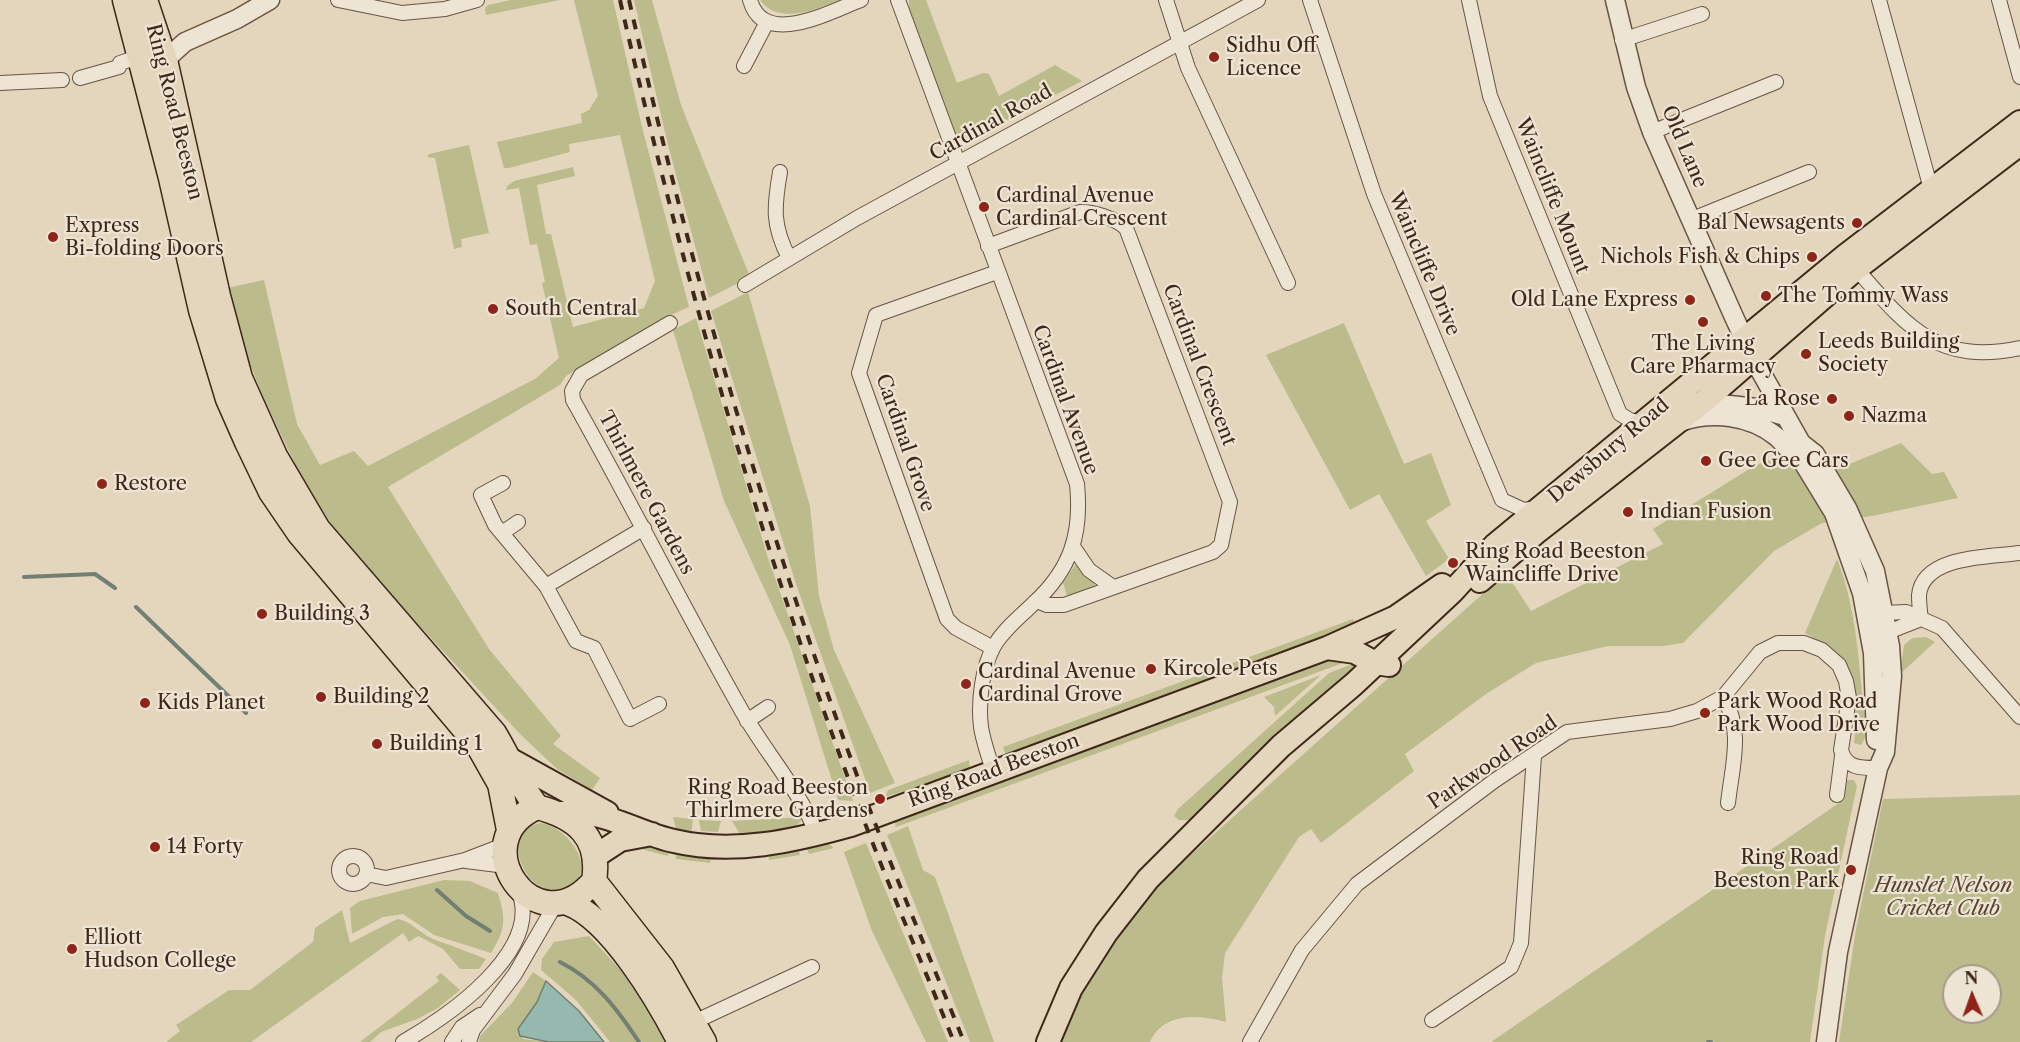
<!DOCTYPE html>
<style>
body{margin:0}
#map{position:relative;width:2020px;height:1042px;overflow:hidden;background:#e4d6bd;font-family:"Libre Caslon Text",serif}
canvas{display:block}
.north{position:absolute;left:1942px;top:964px;width:60px;height:60px;box-sizing:border-box;background:#ede4d4;border:2px solid #a7998a;border-radius:50%;rotate:358deg;font-size:16px;font-weight:700;line-height:24px;text-align:center;color:#3e281a}
.north::after{content:'';display:block;margin:auto;width:21px;height:27px;background:#8f2418;clip-path:polygon(50% 0,100% 100%,50% 72%,0 100%)}
</style>
<div id="map">
<canvas width="2020" height="1042"></canvas>
<div class="north">N</div>
</div>
<script>
const context = document.querySelector('canvas').getContext('2d');
context.lineJoin = 'round';
function fillPath(path, color) { context.fillStyle = color; context.fill(path, 'evenodd'); }
function stroke(path, color, width, dash) { context.strokeStyle = color; context.lineWidth = width; context.lineCap = dash ? 'butt' : 'round'; context.setLineDash(dash || []); context.stroke(path); }
function drawText(font, color, halo, rows, align = 'center') {
  context.font = font + ' "Libre Caslon Text",serif'; context.lineWidth = 4.5; context.setLineDash([]); context.textBaseline = 'middle'; context.strokeStyle = halo; context.fillStyle = color; for (const [text, x, y, turn = 0] of rows) {
    context.save(); context.translate(x, y); context.rotate((+turn || 0) * Math.PI / 180); context.textAlign = isNaN(turn) ? turn : align; if (halo) context.strokeText(text, 0, 0); context.fillText(text, 0, 0); context.restore();
  }
}
fillPath(new Path2D(`
 M 511,0 L 560,0 L 486,15 L 485,8 L 488,5 Z
 M 574,0 L 613,0 L 642,127 L 689,307 L 669,316 L 566,376 L 560,385 L 388,487 L 489,649 L 561,736 L 553,744 L 600,778 L 592,790 L 557,769 L 519,733 L 401,606 L 330,522 L 297,468 L 265,401 L 247,357 L 227,288 L 264,280 L 297,424 L 320,465 L 354,451 L 368,466 L 535,379 L 559,358 L 542,283 L 545,282 L 537,244 L 530,245 L 519,188 L 506,190 L 507,186 L 514,181 L 573,167 L 575,176 L 537,185 L 546,234 L 551,234 L 573,327 L 644,308 L 655,281 L 620,135 L 569,144 L 570,152 L 509,168 L 504,168 L 497,142 L 582,123 L 581,114 L 589,110 L 598,96 Z
 M 634,0 L 652,0 L 681,105 L 750,277 L 709,298 L 668,145 Z
 M 760,0 L 841,0 C 816,9 779,26 760,0 Z
 M 909,0 L 926,0 L 957,83 L 983,73 L 989,74 L 999,96 L 1055,65 L 1082,81 L 964,143 L 955,137 L 909,10 Z
 M 469,145 L 489,233 L 461,239 L 462,247 L 454,249 L 435,158 L 427,157 L 429,154 Z
 M 748,292 L 810,506 L 819,596 L 834,650 L 895,783 L 870,793 L 796,584 L 711,311 Z
 M 696,318 L 767,555 L 853,801 L 838,800 L 790,645 L 724,501 L 673,330 Z
 M 1344,323 L 1404,464 L 1431,453 L 1451,505 L 1426,521 L 1449,559 L 1426,576 L 1379,494 L 1350,510 L 1266,355 Z
 M 1901,443 L 1932,474 L 1944,472 L 1958,498 L 1872,516 L 1822,523 L 1774,551 L 1683,643 L 1663,646 L 1608,646 L 1536,663 L 1486,694 L 1405,754 L 1414,771 L 1321,843 L 1311,829 L 1299,837 L 1225,953 L 1222,978 L 1226,1022 C 1200,1014 1163,1012 1150,1042 L 1060,1042 L 1085,984 L 1112,940 L 1157,885 L 1506,573 L 1531,611 L 1663,544 L 1653,529 L 1754,466 L 1779,456 L 1847,465 Z
 M 1837,559 C 1860,618 1858,673 1867,734 L 1861,745 L 1854,743 L 1855,732 L 1851,731 C 1860,676 1855,660 1805,633 Z
 M 1075,565 L 1093,581 L 1095,586 L 1074,595 L 1067,595 L 1063,583 Z
 M 1353,619 L 1356,628 L 1006,757 L 1003,747 Z
 M 1926,637 L 1935,642 L 1900,674 L 1904,645 L 1912,638 Z
 M 1324,658 L 1354,659 L 896,827 L 893,818 Z
 M 1355,663 L 1357,667 L 1191,820 L 1179,820 L 1174,816 L 1178,809 L 1329,673 Z
 M 1321,675 L 1275,716 L 1274,707 L 1264,697 Z
 M 969,760 L 970,770 L 885,797 L 888,790 Z
 M 1846,780 L 1854,780 L 1857,786 L 1825,936 L 1810,1042 L 1491,1042 L 1839,803 L 1842,785 Z
 M 2020,795 L 2020,1042 L 1839,1042 L 1856,929 L 1883,799 ZM 1954,976 L 1990,976 L 1990,1012 L 1954,1012 Z
 M 673,817 L 693,819 L 691,836 L 677,832 Z
 M 803,817 C 793,838 763,834 742,837 L 732,821 Z
 M 699,820 L 721,821 L 718,832 L 701,831 Z
 M 540,823 C 565,825 599,867 571,887 C 535,912 491,834 540,823 Z
 M 908,826 L 923,870 L 935,877 L 994,1042 L 970,1042 L 887,835 Z
 M 825,841 L 834,848 L 809,854 L 805,843 Z
 M 866,843 L 948,1042 L 926,1042 L 872,931 L 844,852 Z
 M 643,845 L 669,845 L 668,856 L 630,846 Z
 M 797,845 L 800,855 L 769,860 L 768,849 Z
 M 676,846 L 711,852 L 710,863 L 676,859 Z
 M 444,880 L 470,881 L 498,893 C 506,919 506,929 491,953 L 434,935 L 403,914 L 383,917 L 352,934 L 350,908 L 360,901 Z
 M 342,910 L 350,943 L 397,919 C 412,921 422,936 438,941 C 454,946 470,953 486,959 L 479,969 L 460,969 L 443,949 L 418,936 L 409,942 L 403,933 L 251,1042 L 166,1042 L 180,1031 L 176,1025 L 229,990 L 250,990 L 313,942 L 315,928 Z
 M 589,936 L 629,979 L 667,1042 L 610,1042 L 576,1000 L 541,970 L 542,959 L 554,942 Z
 M 533,972 L 546,981 L 537,1002 L 518,1029 L 523,1039 L 549,1042 L 479,1042 L 480,1036 L 512,1003 Z
 M 441,973 L 460,990 L 438,1008 L 417,1019 L 381,1032 L 370,1042 L 360,1042 L 439,981 L 436,977 Z`), '#bcbb8c');
const water = new Path2D(`
 M 546,981 L 579,1011 L 604,1042 L 549,1042 L 520,1036 L 518,1029 L 537,1002 Z`);
fillPath(water, '#95b9af');
stroke(water, '#727f73', 1.5);
stroke(new Path2D(`
 M 24,577 L 95,574 L 115,588
 M 136,607 L 246,713
 M 437,890 L 466,916 L 490,931
 M 560,962 C 596,980 617,1009 639,1042
 M 1708,1042 L 1711,1042`), '#727f73', 4);
const minor = new Path2D(`
 M 338,0 L 402,13 L 445,9 L 477,0
 M 750,0 C 764,49 831,11 861,0
 M 898,0 L 1077,484 C 1082,534 1071,569 1034,603 C 1020,617 1004,629 994,646 C 982,668 978,702 981,727 C 983,741 989,757 993,771
 M 1166,0 L 1188,68 L 1288,283
 M 1310,0 L 1374,194 L 1502,500 L 1524,510 L 1537,508
 M 1469,0 L 1490,96 L 1620,414 L 1630,420 L 1642,423
 M 1879,0 L 1931,189
 M 1999,0 L 2020,77
 M 1622,40 L 1702,14
 M 744,66 L 767,22
 M 80,78 L 119,67 L 120,63 L 141,56
 M 0,83 L 62,80
 M 1652,132 L 1776,82
 M 780,172 C 774,207 772,225 789,258
 M 1690,220 L 1809,172
 M 988,246 L 1080,212 C 1093,211 1116,219 1126,228 L 1230,502 L 1221,545 L 1213,552 L 1064,605 L 1047,605 L 1037,601
 M 1853,265 C 1904,323 1934,366 2020,348
 M 745,285 L 857,218 L 1258,0
 M 670,323 L 581,375 L 572,391 L 573,400 C 630,501 682,605 739,706 C 763,750 799,788 817,835
 M 503,483 L 481,495 L 495,525 L 546,586 L 576,641 L 594,648 L 630,719 L 659,704
 M 502,533 L 518,522
 M 1074,548 L 1089,570 L 1113,587
 M 546,586 L 644,528
 M 1921,619 C 1920,612 1919,603 1919,595 C 1923,555 1990,557 2020,553
 M 1877,620 L 1884,613 L 1906,612 L 1942,628 L 2020,717
 M 1878,629 L 1888,632 L 1921,619
 M 993,648 L 956,628 L 947,619 L 859,373 L 876,315 L 997,272
 M 1723,697 C 1744,730 1732,766 1728,803
 M 747,721 L 768,707
 M 1837,795 L 1842,756
 M339 870a14 14 0 1 1 28 0a14 14 0 1 1-28 0Z
 M 466,861 L 506,866
 M 366,874 L 386,878 L 465,860 L 504,845
 M 1432,1020 L 1511,967 L 1521,943 L 1534,756
 M 694,1022 L 812,967
 M 403,1042 C 446,1018 545,950 518,890
 M 452,1042 L 462,1027 L 480,1015
 M 469,1042 L 473,1030 L 515,974 L 555,905
 M 1250,1042 L 1302,950 L 1357,884 L 1494,781 L 1567,732 L 1670,719 L 1697,711 L 1723,697 L 1760,652 L 1778,643 L 1804,643 L 1822,650 L 1839,665 L 1846,681 L 1849,698 L 1841,750 C 1846,769 1862,768 1878,768`);
const tertiary = new Path2D(`
 M 1615,0 L 1636,87 L 1652,132 L 1734,317 L 1753,358 L 1801,443 L 1815,454 L 1847,508 L 1875,571 L 1890,646 L 1892,676 L 1885,752 L 1878,768 L 1838,952 L 1826,1042
 M 165,60 L 185,42 L 237,19 L 270,0
 M 1703,402 L 1757,408 L 1785,416
 M 1680,422 C 1712,411 1750,415 1777,437 C 1786,445 1790,454 1801,459
 M 1801,443 L 1801,459 L 1834,513 L 1862,593 L 1873,653 L 1876,740`);
const primary = new Path2D(`
 M 1480,581 L 1538,531 L 1703,402 L 1856,269 L 2020,144
 M 1327,648 L 1355,652 L 1375,663 L 1389,665
 M 511,760 L 607,813
 M 558,813 C 569,813 580,812 590,814 C 619,819 646,835 674,841 C 733,855 794,841 851,825 L 1327,648 L 1396,617 L 1442,585
 M 594,857 L 620,840 L 652,834
 M 1048,1042 L 1071,988 L 1106,933 L 1148,879 L 1281,746 L 1354,684 L 1452,592 L 1495,545 L 1845,256 L 2020,122`);
const trunk = new Path2D(`
 M 125,0 L 171,178 L 201,310 L 228,399 L 247,442 L 271,492 L 299,533 L 478,745 L 500,784 L 509,830
 M 145,0 L 165,60 L 218,296 L 240,378 L 275,456 L 318,529 L 494,733 C 509,757 519,785 537,807
 M 537,807 C 576,817 601,837 594,881 C 535,950 461,840 537,807 Z
 M 594,881 L 662,968 L 704,1042
 M 568,903 C 611,919 659,1001 680,1042`);
stroke(minor, '#685443', 16);
stroke(tertiary, '#685443', 21);
stroke(primary, '#3e281a', 26);
stroke(trunk, '#3e281a', 27);
stroke(minor, '#ede4d4', 14);
stroke(tertiary, '#ede4d4', 18);
stroke(primary, '#e4d6bd', 22);
stroke(trunk, '#e4d6bd', 24);
stroke(new Path2D(`
 M 620,0 C 682,272 759,540 857,802 C 887,883 922,962 954,1042
 M 629,0 C 691,271 768,537 865,797 C 896,879 931,960 964,1042`), '#3e281a', 4, [10, 10]);
for (const [x, y, r, color] of [
 [1214,57,6,"#8f2418"],
 [984,207,6,"#8f2418"],
 [1857,223,6,"#8f2418"],
 [53,237,6,"#8f2418"],
 [1812,257,6,"#8f2418"],
 [1766,296,6,"#8f2418"],
 [1690,300,6,"#8f2418"],
 [493,309,6,"#8f2418"],
 [1703,322,6,"#8f2418"],
 [1806,354,6,"#8f2418"],
 [1832,399,6,"#8f2418"],
 [1849,416,6,"#8f2418"],
 [1706,461,6,"#8f2418"],
 [102,484,6,"#8f2418"],
 [1628,512,6,"#8f2418"],
 [1453,563,6,"#8f2418"],
 [262,614,6,"#8f2418"],
 [1151,669,6,"#8f2418"],
 [966,684,6,"#8f2418"],
 [321,697,6,"#8f2418"],
 [145,703,6,"#8f2418"],
 [1705,713,6,"#8f2418"],
 [377,744,6,"#8f2418"],
 [880,799,6,"#8f2418"],
 [155,847,6,"#8f2418"],
 [1851,870,6,"#8f2418"],
 [72,949,6,"#8f2418"]
]) { const dot = new Path2D(); dot.arc(x, y, r, 0, 2 * Math.PI); context.fillStyle = color; context.fill(dot); stroke(dot, '#ede4d4', 2); }
drawText('20px', '#3e281a', '#ede4d4', [
 ["Sidhu Off",1226,46],
 ["Licence",1226,69],
 ["Cardinal Avenue",996,196],
 ["Cardinal Crescent",996,219],
 ["Bal Newsagents",1845,223,"right"],
 ["Express",65,226],
 ["Bi-folding Doors",65,249],
 ["Nichols Fish & Chips",1800,257,"right"],
 ["The Tommy Wass",1778,296],
 ["Old Lane Express",1678,300,"right"],
 ["South Central",505,309],
 ["Leeds Building",1818,342],
 ["Society",1818,365],
 ["The Living",1703,344,"center"],
 ["Care Pharmacy",1703,367,"center"],
 ["La Rose",1820,399,"right"],
 ["Nazma",1861,416],
 ["Gee Gee Cars",1718,461],
 ["Restore",114,484],
 ["Indian Fusion",1640,512],
 ["Ring Road Beeston",1465,552],
 ["Waincliffe Drive",1465,575],
 ["Building 3",274,614],
 ["Kircole Pets",1163,669],
 ["Cardinal Avenue",978,672],
 ["Cardinal Grove",978,695],
 ["Building 2",333,697],
 ["Park Wood Road",1717,702],
 ["Park Wood Drive",1717,725],
 ["Kids Planet",157,703],
 ["Building 1",389,744],
 ["Ring Road Beeston",868,788,"right"],
 ["Thirlmere Gardens",868,811,"right"],
 ["14 Forty",167,847],
 ["Ring Road",1839,858,"right"],
 ["Beeston Park",1839,881,"right"],
 ["Elliott",84,938],
 ["Hudson College",84,961]
], 'left');
drawText('20px', '#3e281a', '#ede4d4', [
 ["Ring Road Beeston",174,112,76],
 ["Cardinal Road",991,123,-29],
 ["Old Lane",1684,147,67],
 ["Waincliffe Mount",1552,196,68],
 ["Waincliffe Drive",1424,264,67],
 ["Cardinal Crescent",1199,365,69],
 ["Cardinal Avenue",1065,400,70],
 ["Cardinal Grove",905,443,71],
 ["Dewsbury Road",1609,451,-40],
 ["Thirlmere Gardens",646,493,62],
 ["Parkwood Road",1493,763,-34],
 ["Ring Road Beeston",994,771,-20]
]);
drawText('italic 20px', '#574531', '#ede4d4', [
 ["Hunslet Nelson",1943,886],
 ["Cricket Club",1943,909]
]);
</script>
